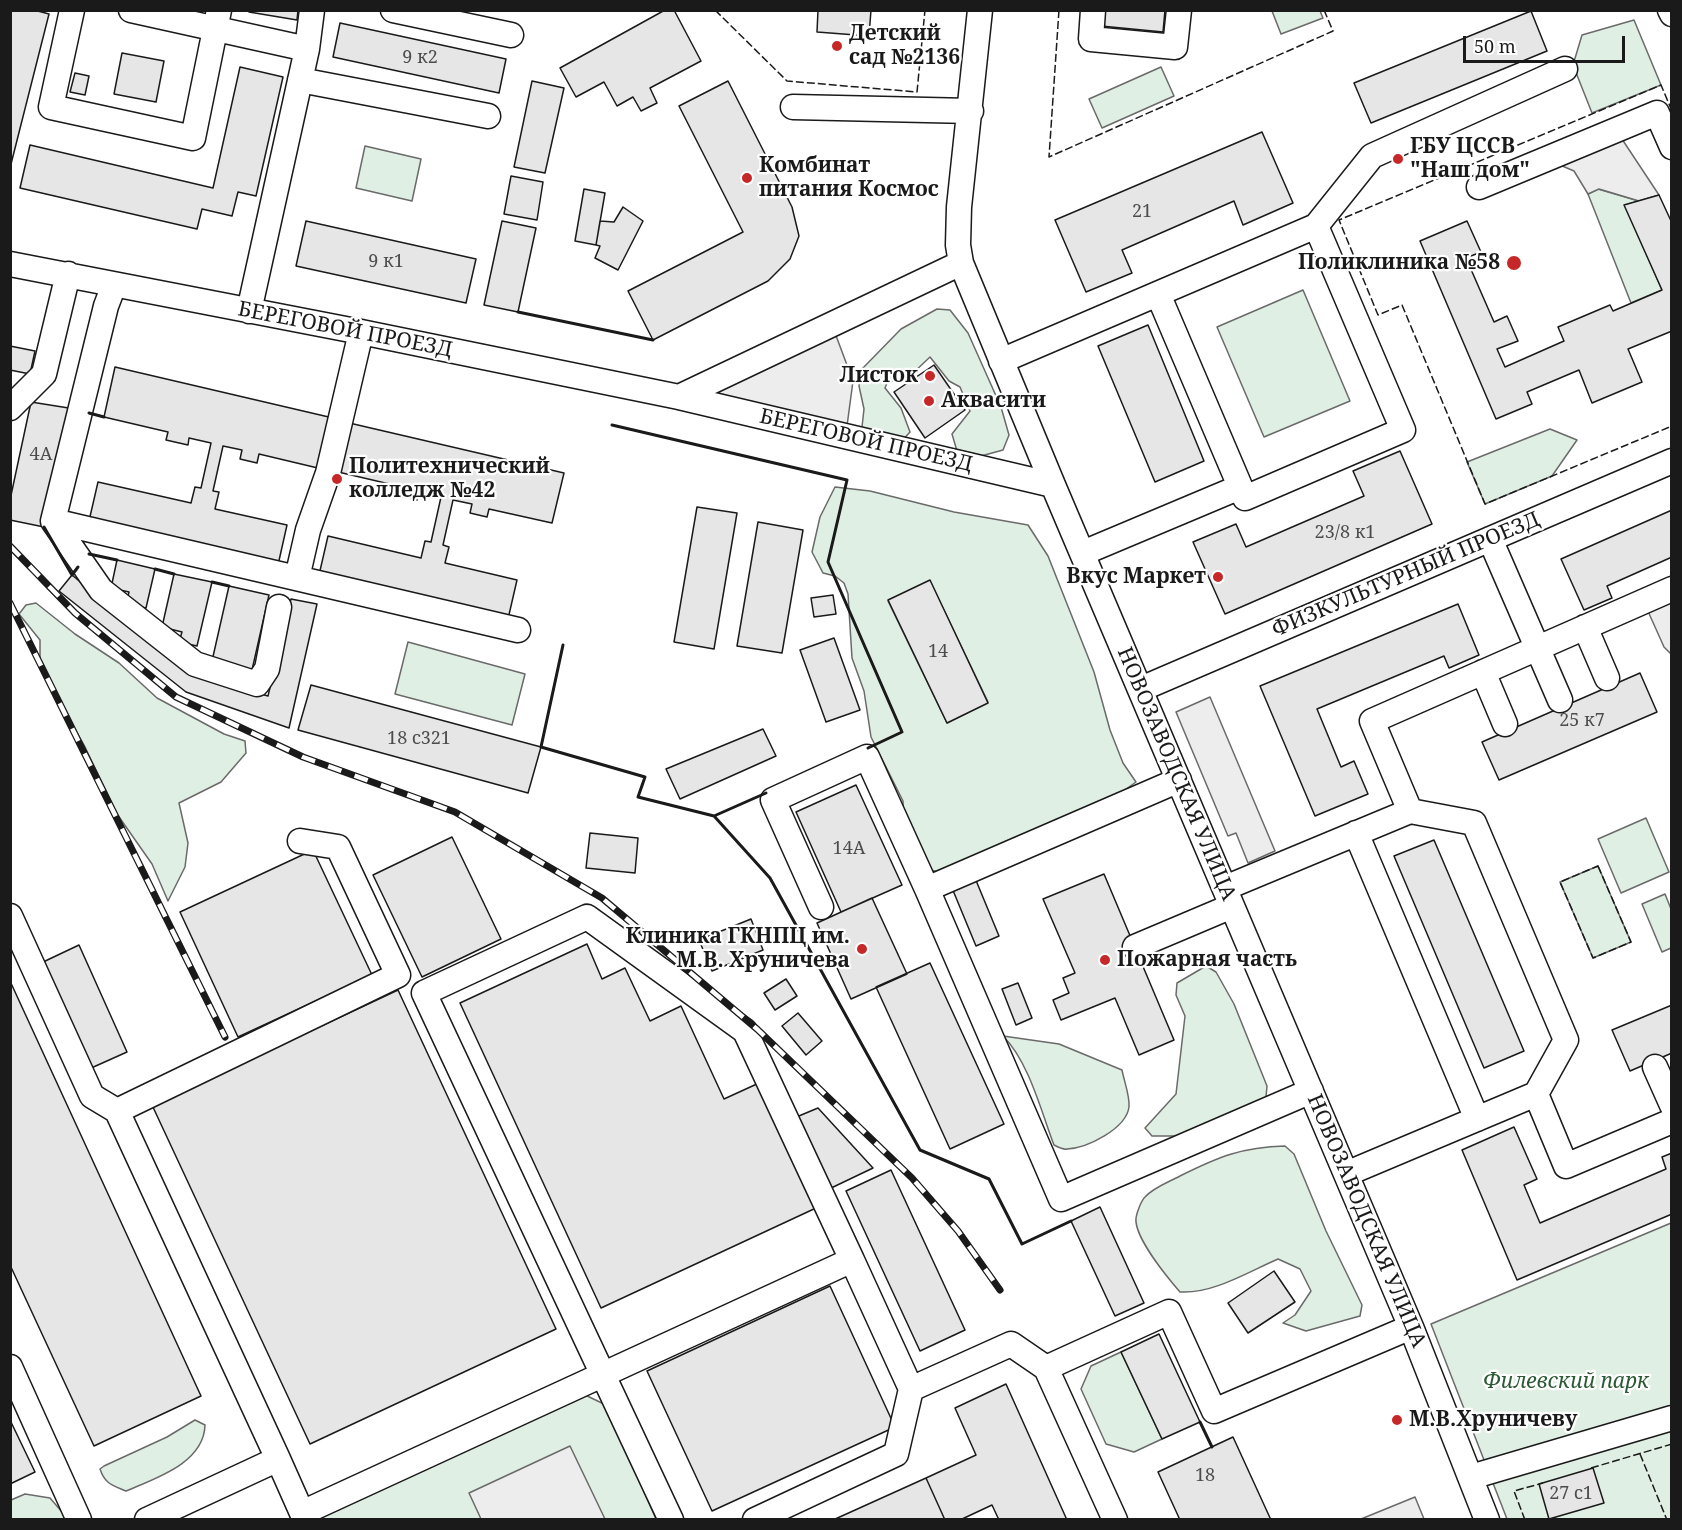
<!DOCTYPE html>
<meta charset="utf-8">
<style>
body{margin:0}
#map{position:relative;width:1682px;height:1530px;overflow:hidden;background:#fff;font-family:"Noto Serif",serif}
canvas{display:block}
.frame{position:absolute;inset:0;border:12px solid #1a1a1a;pointer-events:none}
.scale{position:absolute;left:1463px;top:36px;width:162px;height:27px;box-sizing:border-box;border:3px solid #1a1a1a;border-top:0;padding-left:8px;font-size:18px;line-height:21px;white-space:nowrap;color:#1a1a1a;-webkit-text-stroke:4px #fff;paint-order:stroke}
</style>
<div id="map">
<canvas width="1682" height="1530"></canvas>
<div class="frame"></div>
<div class="scale">50 m</div>
</div>
<script>
const context = document.querySelector('canvas').getContext('2d');
context.lineJoin = 'round';
function fillPath(path, color) { context.fillStyle = color; context.fill(path, 'evenodd'); }
function stroke(path, color, width, dash) { context.strokeStyle = color; context.lineWidth = width; context.lineCap = dash ? 'butt' : 'round'; context.setLineDash(dash || []); context.stroke(path); }
function drawText(font, color, halo, rows, align = 'center') {
  context.font = font + ' "Noto Serif",serif'; context.lineWidth = 4.5; context.setLineDash([]); context.textBaseline = 'middle'; context.strokeStyle = halo; context.fillStyle = color; for (const [text, x, y, turn = 0] of rows) {
    context.save(); context.translate(x, y); context.rotate((+turn || 0) * Math.PI / 180); context.textAlign = isNaN(turn) ? turn : align; if (halo) context.strokeText(text, 0, 0); context.fillText(text, 0, 0); context.restore();
  }
}
const green = new Path2D(`
 M 1272,11 L 1320,11 L 1323,18 L 1281,34 Z
 M 1634,20 L 1661,85 L 1592,113 L 1573,65 L 1582,35 Z
 M 1161,67 L 1174,96 L 1102,128 L 1089,99 Z
 M 365,146 L 421,159 L 412,201 L 356,188 Z
 M 1598,189 L 1639,201 L 1625,205 L 1662,290 L 1631,303 L 1588,194 Z
 M 1303,290 L 1350,401 L 1264,437 L 1217,327 Z
 M 937,309 L 950,310 L 968,333 L 1001,407 L 1009,435 L 1003,450 L 981,456 L 957,451 L 952,434 L 970,411 L 960,387 L 949,381 L 930,357 L 912,374 L 887,383 L 885,388 L 901,408 L 910,432 L 901,442 L 878,442 L 862,427 L 864,409 L 859,386 L 862,369 L 901,329 Z
 M 1550,429 L 1577,440 L 1552,476 L 1485,504 L 1467,462 Z
 M 835,487 L 870,491 L 954,512 L 1028,525 L 1048,556 L 1094,672 L 1110,730 L 1123,763 L 1136,782 L 1097,810 L 944,873 L 921,868 L 904,826 L 903,801 L 871,737 L 864,691 L 852,658 L 848,594 L 844,583 L 835,576 L 823,573 L 812,552 L 820,517 ZM 930,581 L 988,702 L 947,723 L 888,601 Z
 M 36,603 L 75,634 L 119,663 L 157,698 L 224,734 L 245,741 L 246,753 L 221,782 L 179,803 L 188,843 L 185,867 L 168,901 L 152,864 L 117,814 L 85,747 L 48,683 L 40,664 L 40,640 L 19,614 L 26,605 Z
 M 408,642 L 525,674 L 512,725 L 395,694 Z
 M 1646,818 L 1669,872 L 1621,893 L 1598,839 Z
 M 1598,866 L 1631,942 L 1593,958 L 1560,882 Z
 M 1665,894 L 1671,909 L 1671,948 L 1662,952 L 1642,904 Z
 M 1206,966 L 1216,972 L 1234,1004 L 1267,1086 L 1266,1097 L 1251,1115 L 1195,1136 L 1152,1136 L 1145,1128 L 1176,1094 L 1185,1016 L 1176,995 L 1177,983 Z
 M 1003,1036 L 1059,1044 L 1122,1070 C 1124,1081 1130,1096 1129,1107 C 1126,1129 1087,1148 1067,1149 C 1063,1150 1058,1147 1054,1145 C 1041,1111 1029,1062 1003,1036 Z
 M 1285,1146 L 1294,1154 L 1326,1231 L 1362,1305 L 1360,1316 L 1306,1331 L 1283,1323 L 1295,1315 L 1311,1291 L 1300,1269 L 1278,1259 C 1248,1272 1213,1294 1180,1292 C 1168,1278 1134,1237 1136,1218 C 1137,1212 1141,1201 1145,1197 C 1154,1187 1169,1182 1180,1176 C 1218,1157 1242,1147 1285,1146 Z
 M 1671,1223 L 1671,1519 L 1507,1519 L 1431,1324 Z
 M 1121,1352 L 1162,1439 L 1134,1452 L 1106,1444 L 1081,1389 L 1091,1366 Z
 M 583,1394 L 606,1405 L 656,1519 L 316,1520 Z
 M 195,1420 L 205,1425 C 204,1463 156,1478 126,1491 C 112,1485 105,1484 100,1469 L 104,1466 L 167,1437 Z
 M 25,1494 L 50,1498 L 68,1519 L 11,1520 L 11,1500 Z`);
fillPath(green, '#e0efe3');
stroke(green, '#6a6a6a', 1.5);
const parking = new Path2D(`
 M 1616,130 L 1659,195 L 1639,201 L 1599,189 L 1588,194 L 1574,171 L 1560,165 Z
 M 835,333 L 853,381 L 847,426 L 702,394 Z
 M 1671,598 L 1671,654 L 1664,647 L 1647,609 Z
 M 1210,697 L 1275,851 L 1248,863 L 1236,833 L 1228,836 L 1176,712 Z
 M 570,1446 L 605,1519 L 481,1519 L 469,1493 Z
 M 1415,1497 L 1424,1519 L 1361,1519 Z`);
fillPath(parking, '#ededed');
stroke(parking, '#6a6a6a', 1.5);
const building = new Path2D(`
 M 10,10 L 34,10 L 49,14 L 10,168 Z
 M 250,10 L 298,10 L 297,20 L 249,12 Z
 M 665,10 L 674,10 L 701,61 L 650,88 L 657,103 L 641,111 L 633,97 L 617,106 L 604,82 L 576,97 L 560,68 Z
 M 818,10 L 871,10 L 869,36 L 817,32 Z
 M 1103,10 L 1165,10 L 1163,32 L 1101,26 Z
 M 1531,11 L 1547,51 L 1371,123 L 1354,83 Z
 M 340,23 L 506,59 L 499,93 L 333,57 Z
 M 122,53 L 164,61 L 156,102 L 114,94 Z
 M 240,67 L 283,77 L 256,196 L 238,192 L 232,216 L 202,209 L 197,229 L 20,188 L 30,145 L 213,188 Z
 M 75,73 L 89,76 L 85,95 L 70,92 Z
 M 532,81 L 564,88 L 545,173 L 514,167 Z
 M 728,81 L 792,207 L 799,236 L 790,259 L 768,281 L 653,340 L 628,291 L 743,232 L 679,106 Z
 M 1262,132 L 1293,203 L 1243,225 L 1234,201 L 1122,250 L 1132,273 L 1086,292 L 1055,220 Z
 M 511,176 L 543,182 L 537,220 L 504,214 Z
 M 584,189 L 605,193 L 596,245 L 575,241 Z
 M 1659,195 L 1672,223 L 1672,331 L 1628,349 L 1642,382 L 1592,403 L 1579,370 L 1527,392 L 1532,404 L 1496,419 L 1420,241 L 1467,221 L 1481,252 L 1466,258 L 1494,322 L 1507,316 L 1518,341 L 1497,349 L 1505,367 L 1564,341 L 1558,327 L 1610,305 L 1613,311 L 1662,290 L 1624,205 Z
 M 623,207 L 643,221 L 618,270 L 595,258 L 600,246 L 596,245 L 600,221 L 614,222 Z
 M 306,221 L 476,259 L 466,303 L 296,266 Z
 M 502,221 L 536,228 L 518,312 L 484,305 Z
 M 1148,325 L 1204,461 L 1155,482 L 1098,346 Z
 M 10,346 L 35,351 L 30,374 L 10,370 Z
 M 934,365 L 965,410 L 925,438 L 894,392 Z
 M 115,367 L 333,418 L 322,469 L 259,454 L 257,463 L 240,459 L 242,450 L 223,446 L 213,491 L 219,492 L 215,509 L 287,525 L 278,565 L 89,521 L 98,482 L 191,503 L 195,487 L 201,488 L 211,443 L 189,438 L 188,445 L 166,440 L 168,432 L 104,417 Z
 M 31,402 L 75,409 L 44,527 L 10,520 L 10,500 Z
 M 345,422 L 564,473 L 552,523 L 489,509 L 487,517 L 470,513 L 472,504 L 453,500 L 443,545 L 449,547 L 445,563 L 517,580 L 508,619 L 319,575 L 328,536 L 421,558 L 425,541 L 431,542 L 441,497 L 419,492 L 417,500 L 396,495 L 398,486 L 334,471 Z
 M 1400,451 L 1432,524 L 1225,614 L 1193,542 L 1236,524 L 1246,547 L 1364,496 L 1353,471 Z
 M 697,507 L 737,513 L 714,649 L 674,642 Z
 M 1672,510 L 1672,557 L 1607,586 L 1612,598 L 1584,610 L 1561,559 Z
 M 758,522 L 803,530 L 782,653 L 737,646 Z
 M 117,560 L 155,569 L 146,608 L 126,604 L 129,592 L 111,588 Z
 M 174,574 L 212,582 L 197,646 L 179,642 L 182,632 L 162,627 Z
 M 72,575 L 191,674 L 268,696 L 291,599 L 317,604 L 289,728 L 186,692 L 59,591 Z
 M 930,580 L 988,703 L 947,723 L 888,600 Z
 M 229,586 L 269,595 L 252,670 L 212,661 Z
 M 833,595 L 836,614 L 814,617 L 811,598 Z
 M 1458,604 L 1479,655 L 1449,668 L 1444,656 L 1317,709 L 1341,767 L 1354,761 L 1368,794 L 1315,816 L 1260,686 Z
 M 834,638 L 860,710 L 826,722 L 800,650 Z
 M 1640,673 L 1657,712 L 1499,780 L 1482,742 Z
 M 311,685 L 541,747 L 528,793 L 298,730 Z
 M 763,729 L 776,756 L 680,799 L 666,769 Z
 M 856,785 L 902,885 L 841,912 L 796,812 Z
 M 590,833 L 638,838 L 635,873 L 586,868 Z
 M 452,837 L 501,939 L 422,977 L 373,875 Z
 M 1434,840 L 1524,1051 L 1484,1068 L 1394,856 Z
 M 313,850 L 372,975 L 238,1037 L 180,912 Z
 M 1104,874 L 1174,1040 L 1139,1055 L 1115,998 L 1061,1020 L 1053,1000 L 1069,993 L 1063,978 L 1075,973 L 1043,899 Z
 M 975,878 L 999,936 L 976,946 L 952,888 Z
 M 872,898 L 907,974 L 851,999 L 817,923 Z
 M 751,919 L 763,950 L 712,971 L 699,940 Z
 M 587,944 L 602,979 L 625,968 L 650,1021 L 681,1006 L 724,1099 L 759,1083 L 816,1208 L 601,1308 L 460,1003 Z
 M 79,945 L 127,1052 L 89,1069 L 41,963 Z
 M 930,963 L 1004,1124 L 950,1149 L 876,987 Z
 M 786,979 L 797,996 L 775,1010 L 764,993 Z
 M 10,981 L 201,1396 L 94,1446 L 10,1265 Z
 M 1018,983 L 1032,1018 L 1016,1025 L 1002,989 Z
 M 398,990 L 556,1329 L 310,1444 L 152,1105 Z
 M 1672,1005 L 1672,1053 L 1630,1071 L 1612,1030 Z
 M 798,1013 L 822,1041 L 806,1055 L 782,1026 Z
 M 818,1108 L 873,1168 L 827,1190 L 794,1118 Z
 M 1514,1127 L 1537,1179 L 1524,1185 L 1540,1223 L 1666,1169 L 1662,1157 L 1672,1153 L 1672,1214 L 1517,1280 L 1462,1150 Z
 M 891,1170 L 965,1330 L 920,1351 L 846,1191 Z
 M 1100,1207 L 1144,1303 L 1115,1316 L 1071,1221 Z
 M 1274,1271 L 1295,1302 L 1248,1333 L 1228,1303 Z
 M 830,1286 L 895,1427 L 712,1511 L 647,1371 Z
 M 1159,1334 L 1200,1422 L 1162,1439 L 1121,1352 Z
 M 1006,1384 L 1067,1520 L 999,1520 L 992,1505 L 960,1520 L 945,1520 L 926,1478 L 976,1455 L 955,1408 Z
 M 10,1420 L 35,1472 L 10,1484 Z
 M 1233,1437 L 1271,1520 L 1180,1520 L 1158,1472 Z
 M 1593,1468 L 1604,1503 L 1549,1519 L 1539,1484 Z
 M 926,1478 L 945,1520 L 833,1520 Z`);
fillPath(building, '#e6e6e6');
stroke(building, '#1a1a1a', 1.5);
const minor = new Path2D(`
 M 72,10 L 51,107 L 193,138 L 219,10
 M 131,10 L 307,49
 M 393,10 L 511,35
 M 980,10 L 959,207 L 958,245 L 961,263 L 1053,485 L 1411,1327 L 1487,1520
 M 1093,10 L 1091,39 L 1175,47 L 1179,10
 M 1670,10 L 1672,14
 M 300,80 L 488,116
 M 793,107 L 971,111
 M 1479,187 L 1657,113 L 1672,147
 M 10,264 L 361,332 L 679,397 L 1053,485
 M 114,285 L 106,306 L 53,521 L 101,590 L 195,664 L 257,684 L 267,669 L 279,607
 M 1158,294 L 1245,498 L 1403,430 L 1316,226
 M 249,311 L 307,49 L 312,10
 M 1001,361 L 1316,226 L 1372,156 L 1565,69
 M 679,397 L 961,263
 M 10,408 L 44,374 L 68,274
 M 53,521 L 518,630
 M 1490,539 L 1560,700
 M 1083,553 L 1240,487
 M 297,578 L 308,530 L 328,473 L 361,332
 M 1585,627 L 1607,678
 M 1483,672 L 1505,724
 M 1141,689 L 1672,461
 M 1179,780 L 927,889 L 1061,1199 L 1311,1091
 M 1410,811 L 1474,823 L 1566,1040 L 1536,1094
 M 1356,833 L 1477,1119
 M 1225,888 L 1410,811 L 1372,721 L 1672,589
 M 821,907 L 773,800 L 867,757 L 927,889
 M 10,916 L 92,1096 L 117,1111
 M 1135,947 L 1232,906
 M 1655,1067 L 1672,1105
 M 1346,1174 L 1536,1094 L 1566,1166 L 1672,1121
 M 10,1367 L 79,1520
 M 1046,1368 L 1169,1312 L 1214,1411 L 1411,1327
 M 278,1459 L 117,1111 L 398,975 L 338,847 L 300,841
 M 1471,1477 L 1672,1418
 M 147,1520 L 278,1459 L 302,1513 L 852,1260 L 911,1389 L 1011,1344 L 1046,1368 L 1115,1520
 M 671,1520 L 424,993 L 587,917 L 745,1031 L 852,1260
 M 755,1520 L 896,1454 L 911,1389`);
stroke(minor, '#1a1a1a', 27);
stroke(minor, '#fff', 24);
const rail = new Path2D(`
 M 10,546 L 75,613 L 176,697 L 303,757 L 455,812 L 602,898 L 757,1029 L 912,1178 L 958,1231 L 1000,1290
 M 10,603 L 225,1037`);
stroke(rail, '#1a1a1a', 7);
stroke(rail, '#fff', 4.5, [14]);
stroke(new Path2D(`
 M 715,10 L 787,81 L 917,92 L 925,10
 M 1059,10 L 1049,157 L 1333,31 L 1324,10
 M 1672,111 L 1661,85 L 1339,220 L 1378,315 L 1402,305 L 1485,504 L 1672,426
 M 1598,866 L 1631,942 L 1593,958 L 1560,882 Z
 M 1640,1454 L 1667,1520
 M 1591,1468 L 1672,1444
 M 1525,1520 L 1514,1491 L 1543,1483`), '#1a1a1a', 1.5, [8, 3]);
stroke(new Path2D(`
 M 518,312 L 653,340
 M 89,413 L 104,417
 M 612,425 L 847,480 L 828,562 L 902,732 L 868,748
 M 44,527 L 72,575 L 78,567
 M 89,554 L 117,560
 M 155,569 L 174,574
 M 212,582 L 229,586
 M 563,645 L 541,747 L 645,777 L 638,797 L 714,816 L 770,878 L 920,1150 L 989,1179 L 1022,1244 L 1071,1221
 M 714,816 L 766,793
 M 1200,1422 L 1212,1447`), '#1a1a1a', 3);
for (const [x, y, r, color] of [
 [837,46,6,"#c62828"],
 [1398,159,6,"#c62828"],
 [747,178,6,"#c62828"],
 [1514,263,8,"#c62828"],
 [930,376,6,"#c62828"],
 [929,401,6,"#c62828"],
 [337,479,6,"#c62828"],
 [1218,577,6,"#c62828"],
 [862,949,6,"#c62828"],
 [1105,960,6,"#c62828"],
 [1397,1420,6,"#c62828"]
]) { const dot = new Path2D(); dot.arc(x, y, r, 0, 2 * Math.PI); context.fillStyle = color; context.fill(dot); stroke(dot, '#fff', 2); }
drawText('18px', '#4d4d4d', null, [
 ["9 к2",420,58],
 ["21",1142,212],
 ["9 к1",386,262],
 ["4А",41,455],
 ["23/8 к1",1345,533],
 ["14",938,652],
 ["25 к7",1582,721],
 ["18 с321",419,739],
 ["14А",849,849],
 ["18",1205,1476],
 ["27 с1",1571,1494]
]);
drawText('bold 21px', '#1a1a1a', '#fff', [
 ["Детский",849,34],
 ["сад №2136",849,58],
 ["ГБУ ЦССВ",1410,147],
 ["\"Наш дом\"",1410,171],
 ["Комбинат",759,166],
 ["питания Космос",759,190],
 ["Поликлиника №58",1500,263,"right"],
 ["Листок",918,376,"right"],
 ["Аквасити",941,401],
 ["Политехнический",349,467],
 ["колледж №42",349,491],
 ["Вкус Маркет",1206,577,"right"],
 ["Клиника ГКНПЦ им.",850,937,"right"],
 ["М.В. Хруничева",850,961,"right"],
 ["Пожарная часть",1117,960],
 ["М.В.Хруничеву",1409,1420]
], 'left');
drawText('21px', '#1a1a1a', '#fff', [
 ["БЕРЕГОВОЙ ПРОЕЗД",345,330,11],
 ["БЕРЕГОВОЙ ПРОЕЗД",866,441,13],
 ["ФИЗКУЛЬТУРНЫЙ ПРОЕЗД",1406,575,-23],
 ["НОВОЗАВОДСКАЯ УЛИЦА",1176,774,67],
 ["НОВОЗАВОДСКАЯ УЛИЦА",1366,1221,67]
]);
drawText('italic 21px', '#2b5a34', '#fff', [
 ["Филевский парк",1566,1382]
]);
</script>
